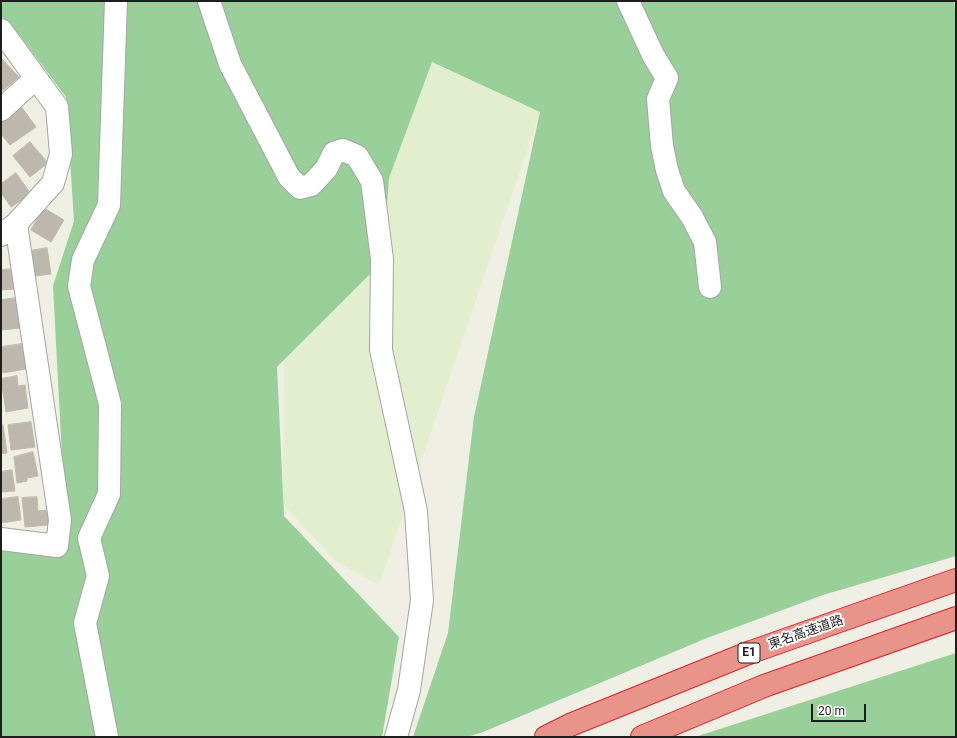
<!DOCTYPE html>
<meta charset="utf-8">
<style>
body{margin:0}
#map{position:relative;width:957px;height:738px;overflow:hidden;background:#efefe4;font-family:Roboto,sans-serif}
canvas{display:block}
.frame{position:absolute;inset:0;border:2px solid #1e1e1e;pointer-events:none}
.scale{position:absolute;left:811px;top:704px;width:55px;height:18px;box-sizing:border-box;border:2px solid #1e1e1e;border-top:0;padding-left:5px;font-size:12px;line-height:14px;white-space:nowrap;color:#1e1e1e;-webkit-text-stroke:3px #fff;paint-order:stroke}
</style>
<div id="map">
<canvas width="957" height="738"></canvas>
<div class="frame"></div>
<div class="scale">20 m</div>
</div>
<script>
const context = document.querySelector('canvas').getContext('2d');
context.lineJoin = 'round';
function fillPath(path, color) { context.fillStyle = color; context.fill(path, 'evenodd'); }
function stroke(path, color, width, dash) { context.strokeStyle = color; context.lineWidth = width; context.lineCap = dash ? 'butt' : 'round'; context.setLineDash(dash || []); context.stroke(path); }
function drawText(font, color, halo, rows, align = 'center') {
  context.font = font + ' Roboto,"Noto Sans JP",sans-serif'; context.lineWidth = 4; context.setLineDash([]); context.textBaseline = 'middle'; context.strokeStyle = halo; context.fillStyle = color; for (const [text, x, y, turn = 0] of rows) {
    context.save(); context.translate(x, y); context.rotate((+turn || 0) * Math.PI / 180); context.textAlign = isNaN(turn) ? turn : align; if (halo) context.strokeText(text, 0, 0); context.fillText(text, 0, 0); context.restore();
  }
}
fillPath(new Path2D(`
 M 431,62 L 540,112 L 379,585 L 334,560 L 283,504 L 284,361 L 382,259 L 389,178 Z`), '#e3eecf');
fillPath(new Path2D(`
 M 1,1 L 954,1 L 956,19 L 956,556 L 823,595 L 707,638 L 483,732 L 467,737 L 413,737 L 448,633 L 474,417 L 540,112 L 432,62 L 389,178 L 383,261 L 277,367 L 284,516 L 399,637 L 382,737 L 1,737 L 1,548 L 61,555 L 65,513 L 53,286 L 74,221 L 66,97 L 20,36 L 1,16 Z
 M 956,653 L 956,737 L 695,737 Z`), '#99cf98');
const building = new Path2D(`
 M 1,58 L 19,77 L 1,92 Z
 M 20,105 L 36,127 L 10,145 L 1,134 L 1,119 Z
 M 30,142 L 48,163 L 30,177 L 13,156 Z
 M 16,173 L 31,194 L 11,207 L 1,193 L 1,184 Z
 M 44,208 L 64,220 L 51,242 L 31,230 Z
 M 47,248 L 51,274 L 27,277 L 24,252 Z
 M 13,269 L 15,289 L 1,290 L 1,270 Z
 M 17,298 L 20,328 L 1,330 L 1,300 Z
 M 22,344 L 26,369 L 3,373 L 1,347 Z
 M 17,376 L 18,386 L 25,385 L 28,408 L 6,412 L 1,379 Z
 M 31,422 L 35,447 L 11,450 L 8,425 Z
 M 3,425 L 7,453 L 1,454 L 1,426 Z
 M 33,452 L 38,476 L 27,478 L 27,481 L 17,483 L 14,457 Z
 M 12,470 L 15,491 L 1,492 L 1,472 Z
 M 18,497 L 21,520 L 1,523 L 1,499 Z
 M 37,497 L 38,511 L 47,510 L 49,525 L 25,527 L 22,498 Z`);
fillPath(building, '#bcb8ad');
stroke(building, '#c1baa6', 1);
const minor = new Path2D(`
 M 209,1 L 230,64 L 289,177 L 300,188 L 311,185 L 326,169 L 334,153 L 343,150 L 357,156 L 372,181 L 382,259 L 381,350 L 416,511 L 422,600 L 409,690 L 396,737
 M 628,1 L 653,55 L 667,78 L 658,99 L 662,146 L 667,170 L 674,191 L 692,217 L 705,242 L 710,287
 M 1,30 L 57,107 L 61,154 L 53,183 L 16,224 L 1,235
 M 1,110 L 36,78
 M 1,539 L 57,546 L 60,520 L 16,224
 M 107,737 L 85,623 L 98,576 L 89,538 L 109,494 L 110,404 L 79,286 L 83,260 L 109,205 L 116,1`);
const highway = new Path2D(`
 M 546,737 L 570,725 L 751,652 L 956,580
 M 642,737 L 764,686 L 956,618`);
stroke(minor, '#a5a5a5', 24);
stroke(highway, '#dc222c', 24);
stroke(minor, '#fff', 22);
stroke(highway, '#e8948b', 22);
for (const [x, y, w] of [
 [749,653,22]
]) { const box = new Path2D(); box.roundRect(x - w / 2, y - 10, w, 20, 3); context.fillStyle = '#fff'; context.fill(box); stroke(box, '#1e1e1e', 1); }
drawText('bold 12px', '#1e1e1e', null, [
 ["E1",749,653]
]);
drawText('13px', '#1e1e1e', '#fff', [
 ["東名高速道路",806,633,-19]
]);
</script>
